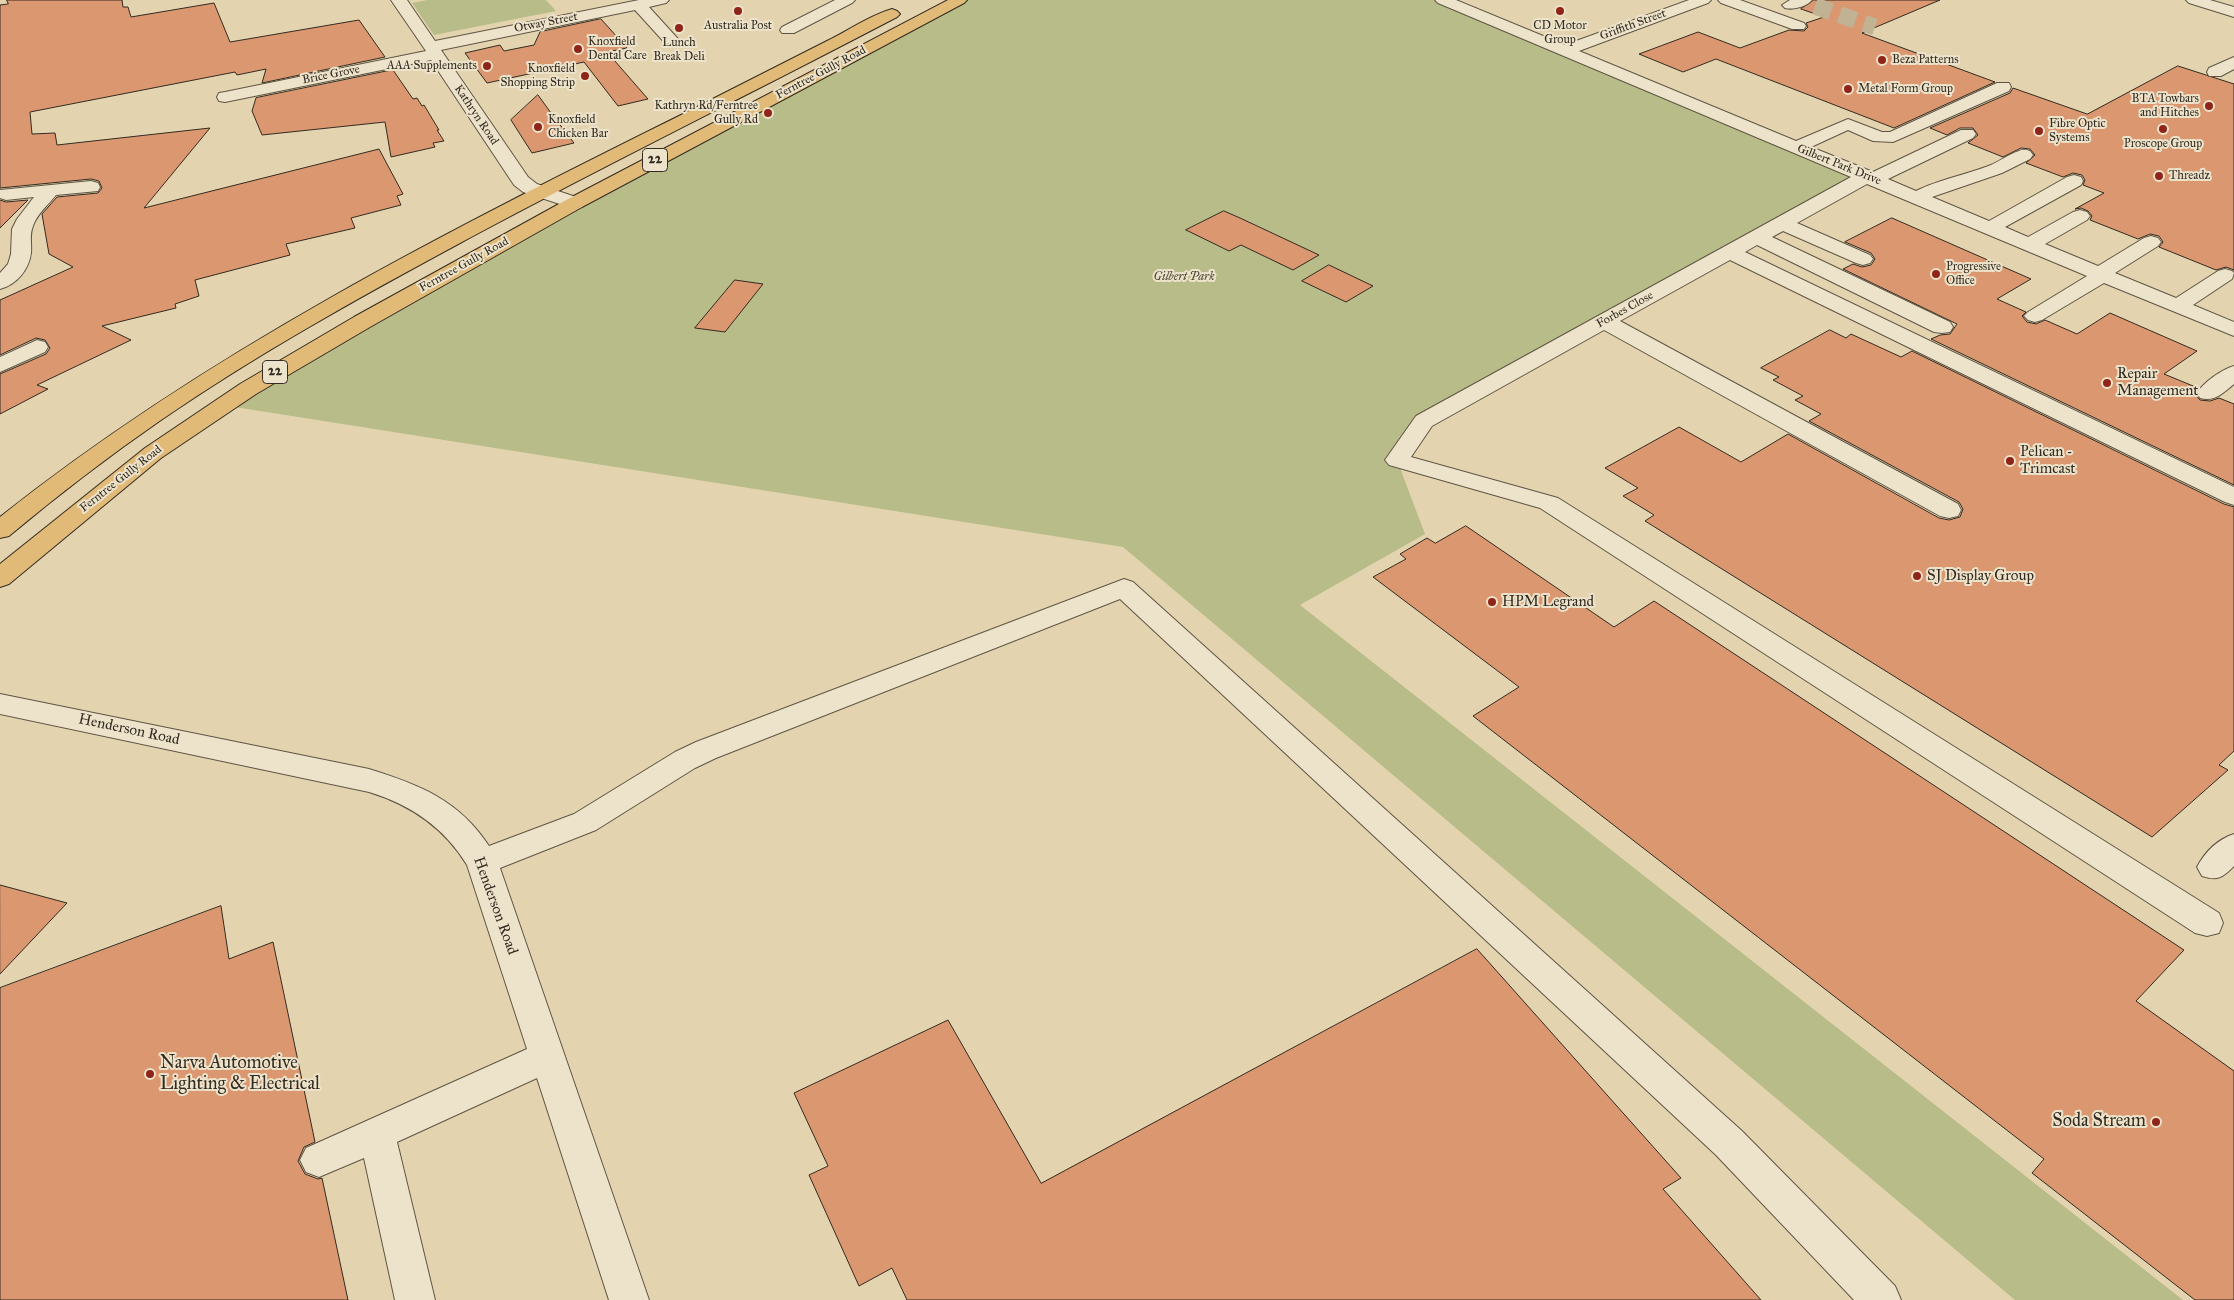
<!DOCTYPE html>
<style>
body{margin:0}
canvas{display:block;background:#e3d4af}
</style>
<canvas width="2234" height="1300"></canvas>
<script>
const context = document.querySelector('canvas').getContext('2d');
context.lineJoin = 'round';
function fillPath(path, color) { context.fillStyle = color; context.fill(path, 'evenodd'); }
function stroke(path, color, width, dash) { context.strokeStyle = color; context.lineWidth = width; context.lineCap = dash ? 'butt' : 'round'; context.setLineDash(dash || []); context.stroke(path); }
function drawText(font, color, halo, rows, align = 'center') {
  context.font = font + ' "IM FELL Great Primer",serif'; context.lineWidth = 4; context.setLineDash([]); context.textBaseline = 'middle'; context.strokeStyle = halo; context.fillStyle = color; for (const [text, x, y, turn = 0] of rows) {
    context.save(); context.translate(x, y); context.rotate((+turn || 0) * Math.PI / 180); context.textAlign = isNaN(turn) ? turn : align; if (halo) context.strokeText(text, 0, 0); context.fillText(text, 0, 0); context.restore();
  }
}
fillPath(new Path2D(`
 M 427,0 L 546,0 L 556,11 L 434,35 L 412,3 Z
 M 959,0 L 1443,0 L 1867,176 L 1424,421 L 1397,460 L 1425,534 L 1300,605 L 2183,1300 L 2015,1300 L 1123,547 L 222,405 L 249,389 Z`), '#b8bc88');
const building = new Path2D(`
 M 7,0 L 122,0 L 123,7 L 128,7 L 131,17 L 214,3 L 230,42 L 359,20 L 385,57 L 262,83 L 266,69 L 237,75 L 235,72 L 30,112 L 32,134 L 55,133 L 57,145 L 210,128 L 144,208 L 379,149 L 403,194 L 397,196 L 401,205 L 351,218 L 355,228 L 286,244 L 290,255 L 195,280 L 199,296 L 175,304 L 176,308 L 102,326 L 131,340 L 37,385 L 48,389 L 0,414 L 0,374 L 46,354 L 50,348 L 45,340 L 36,338 L 0,355 L 0,300 L 73,267 L 49,254 L 42,214 L 57,197 L 98,193 L 102,188 L 99,181 L 91,179 L 0,188 L 0,5 L 8,4 Z
 M 1814,0 L 1940,0 L 1862,33 L 1995,82 L 1894,128 L 1716,59 L 1683,72 L 1639,54 L 1698,32 L 1740,48 L 1789,30 L 1804,31 L 1808,27 L 1806,23 L 1824,17 L 1801,9 Z
 M 601,19 L 627,48 L 607,52 L 648,99 L 618,106 L 584,62 L 487,83 L 465,53 L 500,45 L 504,51 L 534,45 L 540,32 Z
 M 2178,66 L 2234,84 L 2234,270 L 2226,267 L 2216,270 L 2159,247 L 2163,242 L 2159,236 L 2150,234 L 2138,239 L 2090,220 L 2092,216 L 2088,211 L 2081,208 L 2075,209 L 2104,193 L 2083,185 L 2085,180 L 2082,175 L 2073,173 L 2063,177 L 2026,163 L 2035,155 L 2030,149 L 2021,148 L 2003,157 L 1968,143 L 1978,135 L 1973,128 L 1960,128 L 1947,135 L 1930,128 L 2010,93 L 2013,88 L 2087,114 Z
 M 393,70 L 413,99 L 417,98 L 422,106 L 424,105 L 439,130 L 437,130 L 444,141 L 433,143 L 435,147 L 391,157 L 385,122 L 262,135 L 252,111 L 256,98 Z
 M 538,95 L 551,113 L 574,143 L 532,153 L 511,120 Z
 M 0,200 L 6,202 L 28,200 L 0,228 Z
 M 1224,211 L 1240,218 L 1319,255 L 1293,270 L 1241,245 L 1229,251 L 1186,230 Z
 M 1892,218 L 2031,279 L 1997,299 L 2026,312 L 2022,316 L 2027,322 L 2036,324 L 2045,320 L 2077,334 L 2110,313 L 2197,351 L 2164,374 L 2198,388 L 2195,394 L 2200,400 L 2210,401 L 2219,398 L 2234,404 L 2234,485 L 1931,339 L 1940,335 L 1950,334 L 1957,324 L 1843,269 L 1853,264 L 1862,267 L 1871,265 L 1875,259 L 1871,253 L 1845,242 Z
 M 1329,265 L 1373,286 L 1346,302 L 1302,281 Z
 M 735,280 L 763,284 L 725,332 L 695,328 Z
 M 1830,330 L 1846,338 L 1851,334 L 1901,357 L 1912,351 L 2224,504 L 2234,507 L 2234,751 L 2219,765 L 2228,770 L 2152,837 L 1645,521 L 1654,515 L 1623,496 L 1638,488 L 1605,468 L 1679,427 L 1741,462 L 1788,434 L 1939,518 L 1949,520 L 1960,517 L 1963,509 L 1959,502 L 1809,421 L 1821,414 L 1795,400 L 1803,396 L 1773,380 L 1779,377 L 1761,368 Z
 M 1466,526 L 1614,627 L 1654,601 L 2184,950 L 2136,1001 L 2234,1071 L 2234,1300 L 2195,1300 L 2032,1173 L 2044,1159 L 1473,716 L 1519,687 L 1373,577 L 1406,559 L 1400,554 L 1427,538 L 1435,543 Z
 M 0,885 L 67,903 L 0,974 Z
 M 221,906 L 229,959 L 273,942 L 315,1142 L 304,1147 L 298,1161 L 305,1174 L 318,1179 L 322,1178 L 348,1300 L 0,1300 L 0,988 Z
 M 1477,949 L 1681,1178 L 1663,1189 L 1761,1300 L 907,1300 L 892,1268 L 859,1286 L 809,1175 L 828,1166 L 794,1093 L 948,1020 L 1041,1183 Z`);
fillPath(building, '#da9770');
stroke(building, '#332b21', 1);
stroke(new Path2D(`
 M 1815,6 L 1875,27`), '#c0b293', 17, [17, 9]);
const minor = new Path2D(`
 M 391,0 L 407,0 L 435,41 L 639,0 L 669,0 L 666,3 L 649,7 L 679,40 L 677,43 L 665,43 L 635,10 L 441,50 L 528,177 L 537,184 L 582,199 L 584,203 L 582,207 L 575,209 L 523,192 L 514,185 L 431,60 L 225,102 L 219,101 L 217,97 L 219,93 L 225,92 L 426,51 Z
 M 835,0 L 855,0 L 852,3 L 794,33 L 782,33 L 780,30 L 782,27 Z
 M 1435,0 L 1456,0 L 1565,45 L 1689,0 L 1711,0 L 1708,3 L 1579,51 L 1796,141 L 1848,119 L 1882,132 L 1890,132 L 1997,83 L 2009,83 L 2011,87 L 2009,91 L 1893,142 L 1873,141 L 1848,130 L 1811,147 L 1873,172 L 1961,130 L 1973,130 L 1976,134 L 1973,138 L 1888,179 L 1916,191 C 1940,179 1966,175 1991,165 C 2000,161 2009,154 2019,151 C 2023,149 2026,150 2030,151 L 2033,155 L 2030,159 L 2002,173 L 1932,197 L 1989,221 L 2067,177 L 2074,175 L 2081,177 L 2083,181 L 2081,185 L 2005,227 L 2028,237 L 2073,212 L 2080,210 L 2087,212 L 2090,216 L 2087,220 L 2045,244 L 2098,266 L 2144,238 L 2151,236 L 2158,238 L 2161,242 L 2158,246 L 2115,273 L 2176,298 L 2218,271 L 2225,269 L 2232,271 L 2234,273 L 2232,279 L 2193,305 L 2234,322 L 2234,336 L 2104,283 L 2042,320 L 2035,322 L 2028,320 L 2024,316 L 2028,312 L 2087,276 L 1867,184 L 1797,223 L 1870,255 L 1873,259 L 1870,263 L 1863,265 L 1856,263 L 1783,231 L 1772,237 L 1950,322 L 1953,327 L 1950,332 L 1942,333 L 1934,332 L 1757,245 L 1745,252 L 2234,487 L 2234,505 L 2225,502 L 1730,260 L 1620,321 L 1958,504 L 1961,510 L 1958,516 L 1949,518 L 1940,516 L 1604,330 L 1432,426 L 1411,457 L 1558,498 L 2219,913 L 2223,923 L 2219,933 L 2207,936 L 2195,933 L 1540,508 L 1389,465 L 1385,460 L 1416,416 L 1851,177 L 1438,3 Z
 M 1718,0 L 1740,0 L 1804,23 L 1806,26 L 1804,29 L 1792,29 L 1721,3 Z
 M 1790,0 L 1812,0 C 1806,7 1793,10 1785,8 L 1782,5 Z
 M 2186,0 L 2210,0 L 2234,7 L 2234,17 L 2189,3 Z
 M 2234,57 L 2234,69 L 2221,76 L 2209,76 L 2207,72 L 2209,68 Z
 M 91,181 L 98,183 L 100,187 L 98,191 L 56,195 C 48,205 37,214 33,226 C 29,235 32,244 31,253 C 29,270 16,285 0,289 L 0,273 L 8,264 L 11,254 L 12,229 L 17,219 L 34,197 L 6,200 L 0,198 L 0,190 Z
 M 37,340 L 45,342 L 48,347 L 45,352 L 0,372 L 0,357 Z
 M 2234,366 L 2234,384 C 2223,393 2215,402 2200,398 L 2197,393 C 2204,382 2221,370 2234,366 Z
 M 1124,579 L 1133,582 L 1742,1131 L 1895,1286 L 1901,1300 L 1854,1300 L 1716,1155 L 1120,599 L 716,758 L 695,768 L 596,830 L 500,868 L 649,1300 L 609,1300 L 537,1078 L 397,1142 L 435,1300 L 395,1300 L 364,1158 L 319,1177 L 306,1172 L 300,1160 L 306,1148 L 527,1049 L 467,865 C 444,827 411,805 369,792 L 0,714 L 0,694 L 369,769 C 420,785 459,800 489,846 L 574,814 L 675,752 L 696,742 Z
 M 2234,834 L 2234,866 C 2222,878 2218,881 2202,876 L 2197,867 C 2205,852 2218,839 2234,834 Z`);
const major = new Path2D(`
 M 948,0 L 967,0 L 964,3 L 582,207 L 370,327 L 256,394 L 161,458 L 9,584 L 0,587 L 0,564 L 145,448 L 240,384 L 354,317 L 568,199 Z
 M 892,9 L 897,11 L 900,14 L 897,17 C 752,93 605,165 460,243 C 358,298 257,354 161,420 C 109,456 58,495 9,536 L 0,538 L 0,517 C 210,350 450,230 689,111 C 735,88 781,64 827,41 C 848,31 870,15 892,9 Z`);
stroke(minor, '#5f5544', 2);
stroke(major, '#332b21', 2);
fillPath(minor, '#ede3cb');
fillPath(major, '#e2ba78');
for (const [x, y, r, color] of [
 [738,11,5,"#8f2418"],
 [1560,11,5,"#8f2418"],
 [679,28,5,"#8f2418"],
 [578,49,5,"#8f2418"],
 [1882,60,5,"#8f2418"],
 [487,66,5,"#8f2418"],
 [585,76,5,"#8f2418"],
 [1848,89,5,"#8f2418"],
 [2209,106,5,"#8f2418"],
 [768,113,5,"#8f2418"],
 [538,127,5,"#8f2418"],
 [2163,129,5,"#8f2418"],
 [2039,131,5,"#8f2418"],
 [2159,176,5,"#8f2418"],
 [1936,274,5,"#8f2418"],
 [2107,383,5,"#8f2418"],
 [2010,461,5,"#8f2418"],
 [1917,576,5,"#8f2418"],
 [1492,602,5,"#8f2418"],
 [150,1074,5,"#8f2418"],
 [2156,1122,5,"#8f2418"]
]) { const dot = new Path2D(); dot.arc(x, y, r, 0, 2 * Math.PI); context.fillStyle = color; context.fill(dot); stroke(dot, '#ede3cb', 2); }
drawText('12px', '#332b21', '#ede3cb', [
 ["Otway Street",546,23,-11],
 ["Griffith Street",1633,25,-20],
 ["Ferntree Gully Road",821,73,-28],
 ["Brice Grove",331,75,-11],
 ["Kathryn Road",476,115,56],
 ["Gilbert Park Drive",1839,165,22],
 ["Ferntree Gully Road",464,265,-29],
 ["Forbes Close",1625,310,-29],
 ["Ferntree Gully Road",121,479,-38]
]);
drawText('12px', '#332b21', '#ede3cb', [
 ["Australia Post",738,26,"center"],
 ["CD Motor",1560,26,"center"],
 ["Group",1560,40,"center"],
 ["Knoxfield",588,42],
 ["Dental Care",588,56],
 ["Lunch",679,43,"center"],
 ["Break Deli",679,57,"center"],
 ["Beza Patterns",1892,60],
 ["AAA Supplements",477,66,"right"],
 ["Knoxfield",575,69,"right"],
 ["Shopping Strip",575,83,"right"],
 ["Metal Form Group",1858,89],
 ["BTA Towbars",2199,99,"right"],
 ["and Hitches",2199,113,"right"],
 ["Kathryn Rd/Ferntree",758,106,"right"],
 ["Gully Rd",758,120,"right"],
 ["Knoxfield",548,120],
 ["Chicken Bar",548,134],
 ["Fibre Optic",2049,124],
 ["Systems",2049,138],
 ["Proscope Group",2163,144,"center"],
 ["Threadz",2169,176],
 ["Progressive",1946,267],
 ["Office",1946,281]
], 'left');
drawText('italic 12px', '#4e4836', '#ede3cb', [
 ["Gilbert Park",1184,277]
]);
for (const [x, y, w] of [
 [655,160,25],
 [275,372,25]
]) { const box = new Path2D(); box.roundRect(x - w / 2, y - 11.5, w, 23, 4); context.fillStyle = '#ede3cb'; context.fill(box); stroke(box, '#332b21', 1); }
drawText('bold 14px', '#332b21', null, [
 ["22",655,160],
 ["22",275,372]
]);
drawText('15px', '#332b21', '#ede3cb', [
 ["Repair",2117,374],
 ["Management",2117,391],
 ["Pelican -",2020,452],
 ["Trimcast",2020,469],
 ["SJ Display Group",1927,576],
 ["HPM Legrand",1502,602]
], 'left');
drawText('15px', '#332b21', '#ede3cb', [
 ["Henderson Road",129,730,12],
 ["Henderson Road",495,906,70]
]);
drawText('18px', '#332b21', '#ede3cb', [
 ["Narva Automotive",160,1064],
 ["Lighting & Electrical",160,1085],
 ["Soda Stream",2146,1122,"right"]
], 'left');
</script>
